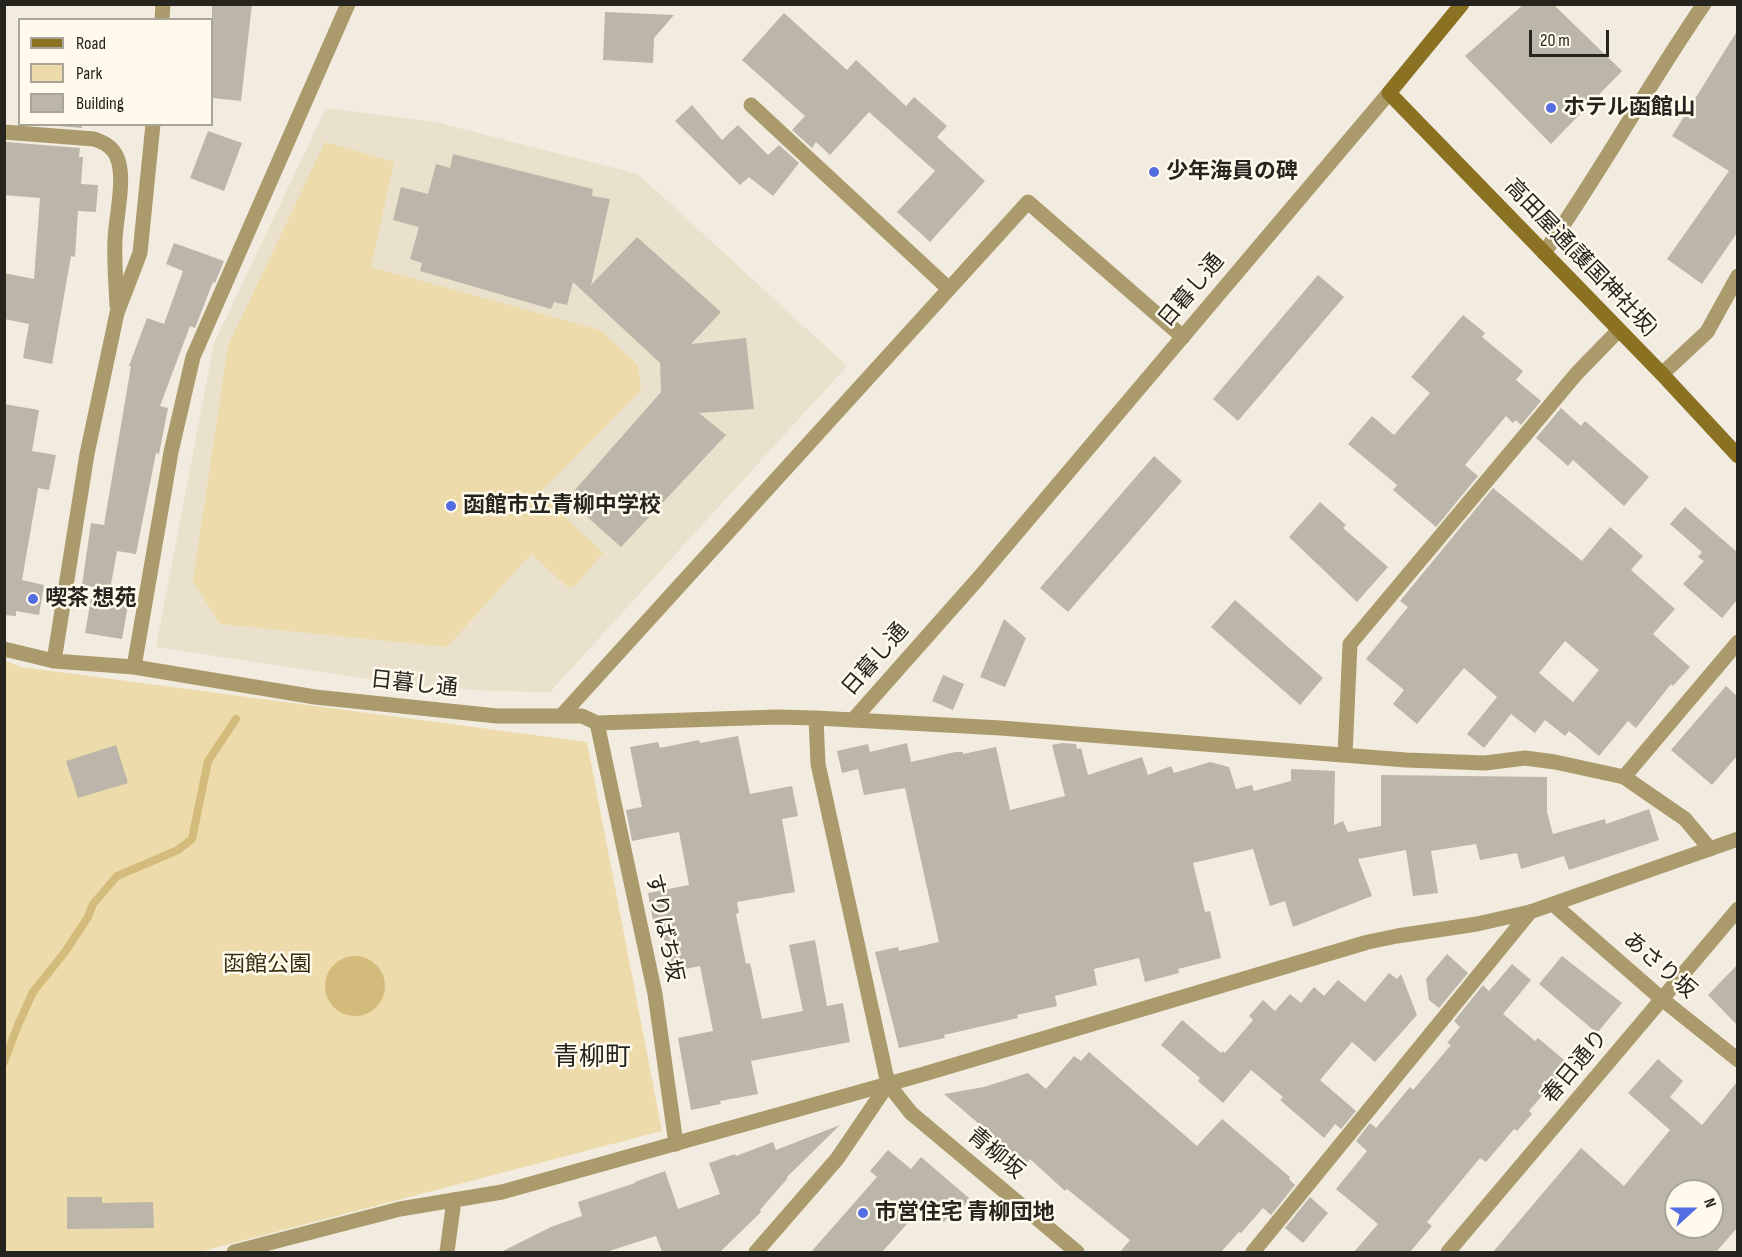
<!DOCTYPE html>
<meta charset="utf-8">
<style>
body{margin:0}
#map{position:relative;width:1742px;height:1257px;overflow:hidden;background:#f1ecdf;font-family:"Sofia Sans Condensed",sans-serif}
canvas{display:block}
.frame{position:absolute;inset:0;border:6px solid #26241f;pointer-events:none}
.legend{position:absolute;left:18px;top:18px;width:195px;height:108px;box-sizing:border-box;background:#fffaec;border:2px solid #a8a49a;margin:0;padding:8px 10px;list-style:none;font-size:18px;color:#26241f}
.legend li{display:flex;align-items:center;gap:12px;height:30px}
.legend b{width:30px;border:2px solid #a8a49a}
.north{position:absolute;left:1664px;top:1179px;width:60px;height:60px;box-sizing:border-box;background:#fffaec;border:2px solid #a8a49a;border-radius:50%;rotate:69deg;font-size:16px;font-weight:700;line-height:24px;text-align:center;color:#26241f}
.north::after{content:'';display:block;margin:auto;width:21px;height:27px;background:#546de2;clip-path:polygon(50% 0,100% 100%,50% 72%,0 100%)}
.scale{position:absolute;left:1529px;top:30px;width:80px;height:27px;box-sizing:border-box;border:3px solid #26241f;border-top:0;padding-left:8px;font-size:18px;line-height:21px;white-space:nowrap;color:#26241f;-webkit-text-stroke:4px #fffaec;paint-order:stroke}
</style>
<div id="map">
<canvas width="1742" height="1257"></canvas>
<div class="frame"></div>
<ul class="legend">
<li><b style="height:8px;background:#8b7223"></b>Road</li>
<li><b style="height:16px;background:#eddbab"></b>Park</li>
<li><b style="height:16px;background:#bbb6a9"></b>Building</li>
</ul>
<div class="north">N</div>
<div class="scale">20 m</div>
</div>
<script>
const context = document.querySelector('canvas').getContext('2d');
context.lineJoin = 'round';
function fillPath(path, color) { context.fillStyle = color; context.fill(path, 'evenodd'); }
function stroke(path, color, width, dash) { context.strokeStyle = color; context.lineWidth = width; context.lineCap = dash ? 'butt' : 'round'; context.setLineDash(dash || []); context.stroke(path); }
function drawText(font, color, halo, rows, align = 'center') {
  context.font = font + ' "Sofia Sans Condensed","Noto Sans JP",sans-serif'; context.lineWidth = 5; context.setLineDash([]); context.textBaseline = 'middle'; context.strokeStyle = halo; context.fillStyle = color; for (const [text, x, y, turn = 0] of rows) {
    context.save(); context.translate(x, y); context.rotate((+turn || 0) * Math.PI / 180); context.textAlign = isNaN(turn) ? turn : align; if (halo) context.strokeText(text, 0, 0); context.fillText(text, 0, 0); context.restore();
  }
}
fillPath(new Path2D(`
 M 326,108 L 435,122 L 638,174 L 847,366 L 550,692 L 493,691 L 414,686 L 156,647 L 214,343 Z`), '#e9e1cc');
fillPath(new Path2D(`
 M 325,142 L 394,162 L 371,267 L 600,330 L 638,365 L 641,390 L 540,493 L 603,553 L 575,586 L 569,588 L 531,554 L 447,647 L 220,624 L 193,581 L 228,346 Z
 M 4,660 L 21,667 L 587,742 L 662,1131 L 199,1252 L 5,1252 Z`), '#eddbab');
fillPath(new Path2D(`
 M325 986a30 30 0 1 1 60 0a30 30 0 1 1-60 0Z`), '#d3bc7b');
stroke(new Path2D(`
 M 4,1062 L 18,1025 L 33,992 L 65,952 L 88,917 L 93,904 L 117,876 L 178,850 L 192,839 L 208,761 L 236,719`), '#d3bc7b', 8);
fillPath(new Path2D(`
 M 212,4 L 252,4 L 241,101 L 212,98 Z
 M 1524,4 L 1553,4 L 1622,71 L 1551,144 L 1465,56 Z
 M 605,12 L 674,15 L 654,38 L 653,63 L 603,60 Z
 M 784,13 L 847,70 L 856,60 L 906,106 L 914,97 L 947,126 L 937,137 L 985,181 L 930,242 L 897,212 L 935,171 L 869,112 L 830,155 L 816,142 L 812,148 L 792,130 L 805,116 L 742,60 Z
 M 1737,31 L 1737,233 L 1702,284 L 1667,259 L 1729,171 L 1672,136 Z
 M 692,105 L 722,140 L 738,125 L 768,155 L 779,145 L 799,163 L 773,196 L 749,177 L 740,185 L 675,121 Z
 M 33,124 L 82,124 L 82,128 Z
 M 208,131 L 242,143 L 224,191 L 190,178 Z
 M 6,142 L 80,148 L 79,157 L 83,157 L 81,184 L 98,185 L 96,212 L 78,211 L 75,257 L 71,256 L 52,364 L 23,358 L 29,324 L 4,319 L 4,273 L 34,279 L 40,198 L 4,195 Z
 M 453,154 L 593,189 L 592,196 L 610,199 L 591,285 L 637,237 L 721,312 L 691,344 L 746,338 L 754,409 L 699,413 L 726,435 L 621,547 L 567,499 L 661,392 L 660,363 L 573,282 L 567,305 L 554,302 L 551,309 L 420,271 L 422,263 L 410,259 L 419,227 L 393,220 L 401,187 L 428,194 L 436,164 L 450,168 Z
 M 174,243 L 224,261 L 215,283 L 213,282 L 195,328 L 190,326 L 160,406 L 168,408 L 159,454 L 156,453 L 136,554 L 117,551 L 110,590 L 82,585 L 91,523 L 104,525 L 131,366 L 129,366 L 147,318 L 164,324 L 183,271 L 166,264 Z
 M 1318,275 L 1344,297 L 1238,421 L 1213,399 Z
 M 1463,315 L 1485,333 L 1482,337 L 1523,371 L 1516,380 L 1541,401 L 1521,425 L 1516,420 L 1513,423 L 1506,416 L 1465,465 L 1478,476 L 1436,527 L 1393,490 L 1397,485 L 1348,444 L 1372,416 L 1394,435 L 1430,393 L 1411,377 Z
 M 4,404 L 39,410 L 32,451 L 56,455 L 49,490 L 38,488 L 22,580 L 44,585 L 39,615 L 16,611 L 16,616 L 4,615 Z
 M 1561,408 L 1581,426 L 1585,421 L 1649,477 L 1624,506 L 1573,460 L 1568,466 L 1536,438 Z
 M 1154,456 L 1182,481 L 1068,612 L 1040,588 Z
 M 1493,488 L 1582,561 L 1610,527 L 1643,556 L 1631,570 L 1675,609 L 1653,634 L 1690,667 L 1673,686 L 1671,684 L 1636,728 L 1628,721 L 1599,756 L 1569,731 L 1565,736 L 1545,720 L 1535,733 L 1511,714 L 1484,748 L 1467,734 L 1497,697 L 1464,668 L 1417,724 L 1393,704 L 1404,690 L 1366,659 L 1408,607 L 1400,601 ZM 1565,641 L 1599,670 L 1573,702 L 1539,673 Z
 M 1320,502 L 1346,525 L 1343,528 L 1388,567 L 1357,602 L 1289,537 Z
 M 1685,507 L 1737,552 L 1737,600 L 1722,618 L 1683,584 L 1704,561 L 1698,557 L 1702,552 L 1670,524 Z
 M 91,599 L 128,605 L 122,639 L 85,633 Z
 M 1235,600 L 1323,678 L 1300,705 L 1211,627 Z
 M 1004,619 L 1026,638 L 1005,687 L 980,677 Z
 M 943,675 L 964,684 L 953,710 L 932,701 Z
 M 1726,686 L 1737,696 L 1737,756 L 1712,785 L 1671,750 Z
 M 738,736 L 750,794 L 792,786 L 798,816 L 782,819 L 795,892 L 737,902 L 739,913 L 736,914 L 746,964 L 750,963 L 762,1019 L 803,1011 L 789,945 L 815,940 L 827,1006 L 843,1003 L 850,1042 L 751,1061 L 758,1094 L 720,1101 L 721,1104 L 691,1110 L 678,1038 L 713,1031 L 700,966 L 671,972 L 661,925 L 654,926 L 648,893 L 689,885 L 679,832 L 632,841 L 626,810 L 642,807 L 630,747 L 658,742 L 660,748 L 699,740 L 700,743 Z
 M 907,743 L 911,762 L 955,752 L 963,752 L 963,754 L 996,747 L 1010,810 L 1065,796 L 1052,745 L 1062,743 L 1076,744 L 1077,749 L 1081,748 L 1088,775 L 1142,757 L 1148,775 L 1171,766 L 1174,773 L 1210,762 L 1229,767 L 1236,789 L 1252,785 L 1254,791 L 1291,781 L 1291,769 L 1335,771 L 1334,825 L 1343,821 L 1348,832 L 1381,826 L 1381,775 L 1547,777 L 1547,812 L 1553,834 L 1605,819 L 1606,824 L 1649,809 L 1659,840 L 1569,870 L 1564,856 L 1521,869 L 1517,853 L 1480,860 L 1476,844 L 1431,851 L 1438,893 L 1413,896 L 1406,850 L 1358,859 L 1372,896 L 1293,927 L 1285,901 L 1270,906 L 1253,849 L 1193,863 L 1205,912 L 1210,911 L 1221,958 L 1178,969 L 1179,973 L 1145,982 L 1139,958 L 1094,969 L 1097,985 L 1055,996 L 1057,1006 L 1017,1015 L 1018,1018 L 944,1035 L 945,1038 L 899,1048 L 875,952 L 898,947 L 899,951 L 939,942 L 905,788 L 864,795 L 858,769 L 842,773 L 837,751 L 868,744 L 870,752 Z
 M 116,745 L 128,783 L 78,798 L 66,761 Z
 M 1447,954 L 1468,973 L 1439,1008 L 1429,1000 L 1426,979 Z
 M 1562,956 L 1622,1003 L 1597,1033 L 1539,984 Z
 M 1512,964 L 1531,980 L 1503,1014 L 1535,1041 L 1538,1038 L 1569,1064 L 1529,1111 L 1532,1114 L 1517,1131 L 1514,1129 L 1486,1162 L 1480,1158 L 1427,1222 L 1432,1226 L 1410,1252 L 1354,1252 L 1378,1224 L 1336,1189 L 1367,1151 L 1356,1141 L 1370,1123 L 1376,1128 L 1410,1087 L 1413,1090 L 1451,1045 L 1447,1043 L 1460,1027 L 1454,1021 L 1483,985 L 1489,991 Z
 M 1737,965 L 1737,1025 L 1708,995 Z
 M 1389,973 L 1397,979 L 1401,974 L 1417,1015 L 1375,1062 L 1352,1042 L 1320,1080 L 1356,1111 L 1341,1129 L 1335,1124 L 1324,1138 L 1280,1100 L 1283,1097 L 1251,1070 L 1223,1103 L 1198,1081 L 1200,1078 L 1161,1045 L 1182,1020 L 1221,1053 L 1223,1051 L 1225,1053 L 1253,1020 L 1249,1016 L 1263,1000 L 1275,1011 L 1290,994 L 1301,1003 L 1314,987 L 1324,996 L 1338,980 L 1365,1002 Z
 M 1089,1052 L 1197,1146 L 1222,1119 L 1290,1177 L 1289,1179 L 1295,1185 L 1271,1215 L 1263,1208 L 1241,1233 L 1239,1232 L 1221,1252 L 1120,1252 L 1130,1240 L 1067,1189 L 1065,1191 L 1030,1159 L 1026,1164 L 944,1094 L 984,1087 L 1028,1073 L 1046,1089 L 1074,1056 L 1081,1061 Z
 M 1658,1059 L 1683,1081 L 1670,1097 L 1702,1125 L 1737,1082 L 1737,1228 L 1716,1252 L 1493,1252 L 1581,1148 L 1624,1186 L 1670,1130 L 1628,1093 ZM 1676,1191 L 1712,1191 L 1712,1227 L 1676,1227 Z
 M 840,1125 L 787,1177 L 787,1179 L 760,1210 L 761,1212 L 720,1252 L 662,1252 L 656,1236 L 606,1252 L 501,1252 L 551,1227 L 582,1216 L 578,1202 L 635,1183 L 635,1182 L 665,1171 L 678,1209 L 720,1194 L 709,1163 L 735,1154 L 736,1156 L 773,1142 L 776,1150 Z
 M 888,1150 L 911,1169 L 921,1157 L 970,1199 L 955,1216 L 952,1213 L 944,1222 L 924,1205 L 882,1252 L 811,1252 L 877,1177 L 870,1171 Z
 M 67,1197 L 102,1197 L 102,1203 L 153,1202 L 154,1228 L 67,1229 Z
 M 1310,1197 L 1328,1213 L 1303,1243 L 1285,1228 Z`), '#bbb6a9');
stroke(new Path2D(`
 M 162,20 L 163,4
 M 751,105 L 949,289
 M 4,132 L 94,139 C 106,143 114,148 118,160 C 125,181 116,217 115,240 C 114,262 116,284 117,306
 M 1544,253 C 1601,172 1648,85 1704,4
 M 1662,374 L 1707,332 L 1738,276
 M 4,649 L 54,661 L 134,667 L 315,697 L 497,716 L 582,716 L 597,723 L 777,717 L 816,718 L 1001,728 L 1406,760 L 1485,763 L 1525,758 L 1555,762 L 1624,777 L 1685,819 L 1710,849
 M 54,661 L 87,454 L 117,313 L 140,253 L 153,124
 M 134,667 L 171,452 L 193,357 L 348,4
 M 562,715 L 1028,202 L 1183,337
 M 597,723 L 655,994 L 676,1144
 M 1345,755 L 1350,644 L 1577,373 L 1618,331
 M 1624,777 L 1738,642
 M 234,1252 L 400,1209 L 454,1200
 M 756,1252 L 837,1159 L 888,1084 L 818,764 L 816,718
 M 1253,1252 L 1530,912`), '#ab9b6c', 15);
stroke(new Path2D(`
 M 853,720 L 977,580 L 1389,93
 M 1553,904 L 1663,1000 L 1738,1060
 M 888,1084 L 911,1113 L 1077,1252
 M 447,1252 L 454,1200 L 502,1192 L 924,1074 L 1368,942 L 1397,936 L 1477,924 L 1530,912 L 1738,839
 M 1448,1252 L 1738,909`), '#ab9b6c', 15);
stroke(new Path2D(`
 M 1462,4 L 1389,93 L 1662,374 L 1738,456`), '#8b7223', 15);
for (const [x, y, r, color] of [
 [1551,108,6,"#546de2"],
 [1154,172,6,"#546de2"],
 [451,506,6,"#546de2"],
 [33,599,6,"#546de2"],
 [863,1213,6,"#546de2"]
]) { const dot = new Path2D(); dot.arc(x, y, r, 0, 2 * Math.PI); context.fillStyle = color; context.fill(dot); stroke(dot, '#fffaec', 2); }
drawText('bold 22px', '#26241f', '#fffaec', [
 ["ホテル函館山",1563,108],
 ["少年海員の碑",1166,172],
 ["函館市立青柳中学校",463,506],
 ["喫茶 想苑",45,599],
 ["市営住宅 青柳団地",875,1213]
], 'left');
drawText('22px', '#26241f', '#fffaec', [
 ["高田屋通(護国神社坂)",1580,258,46],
 ["日暮し通",1192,291,-50],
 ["日暮し通",876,660,-49],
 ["日暮し通",414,685,6],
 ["すりばち坂",663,928,78],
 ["あさり坂",1659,966,41],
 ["春日通り",1576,1067,-50],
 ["青柳坂",995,1154,40]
]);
drawText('22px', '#362c0f', '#fffaec', [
 ["函館公園",267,965]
]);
drawText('26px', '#26241f', '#fffaec', [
 ["青柳町",592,1058]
]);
</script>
